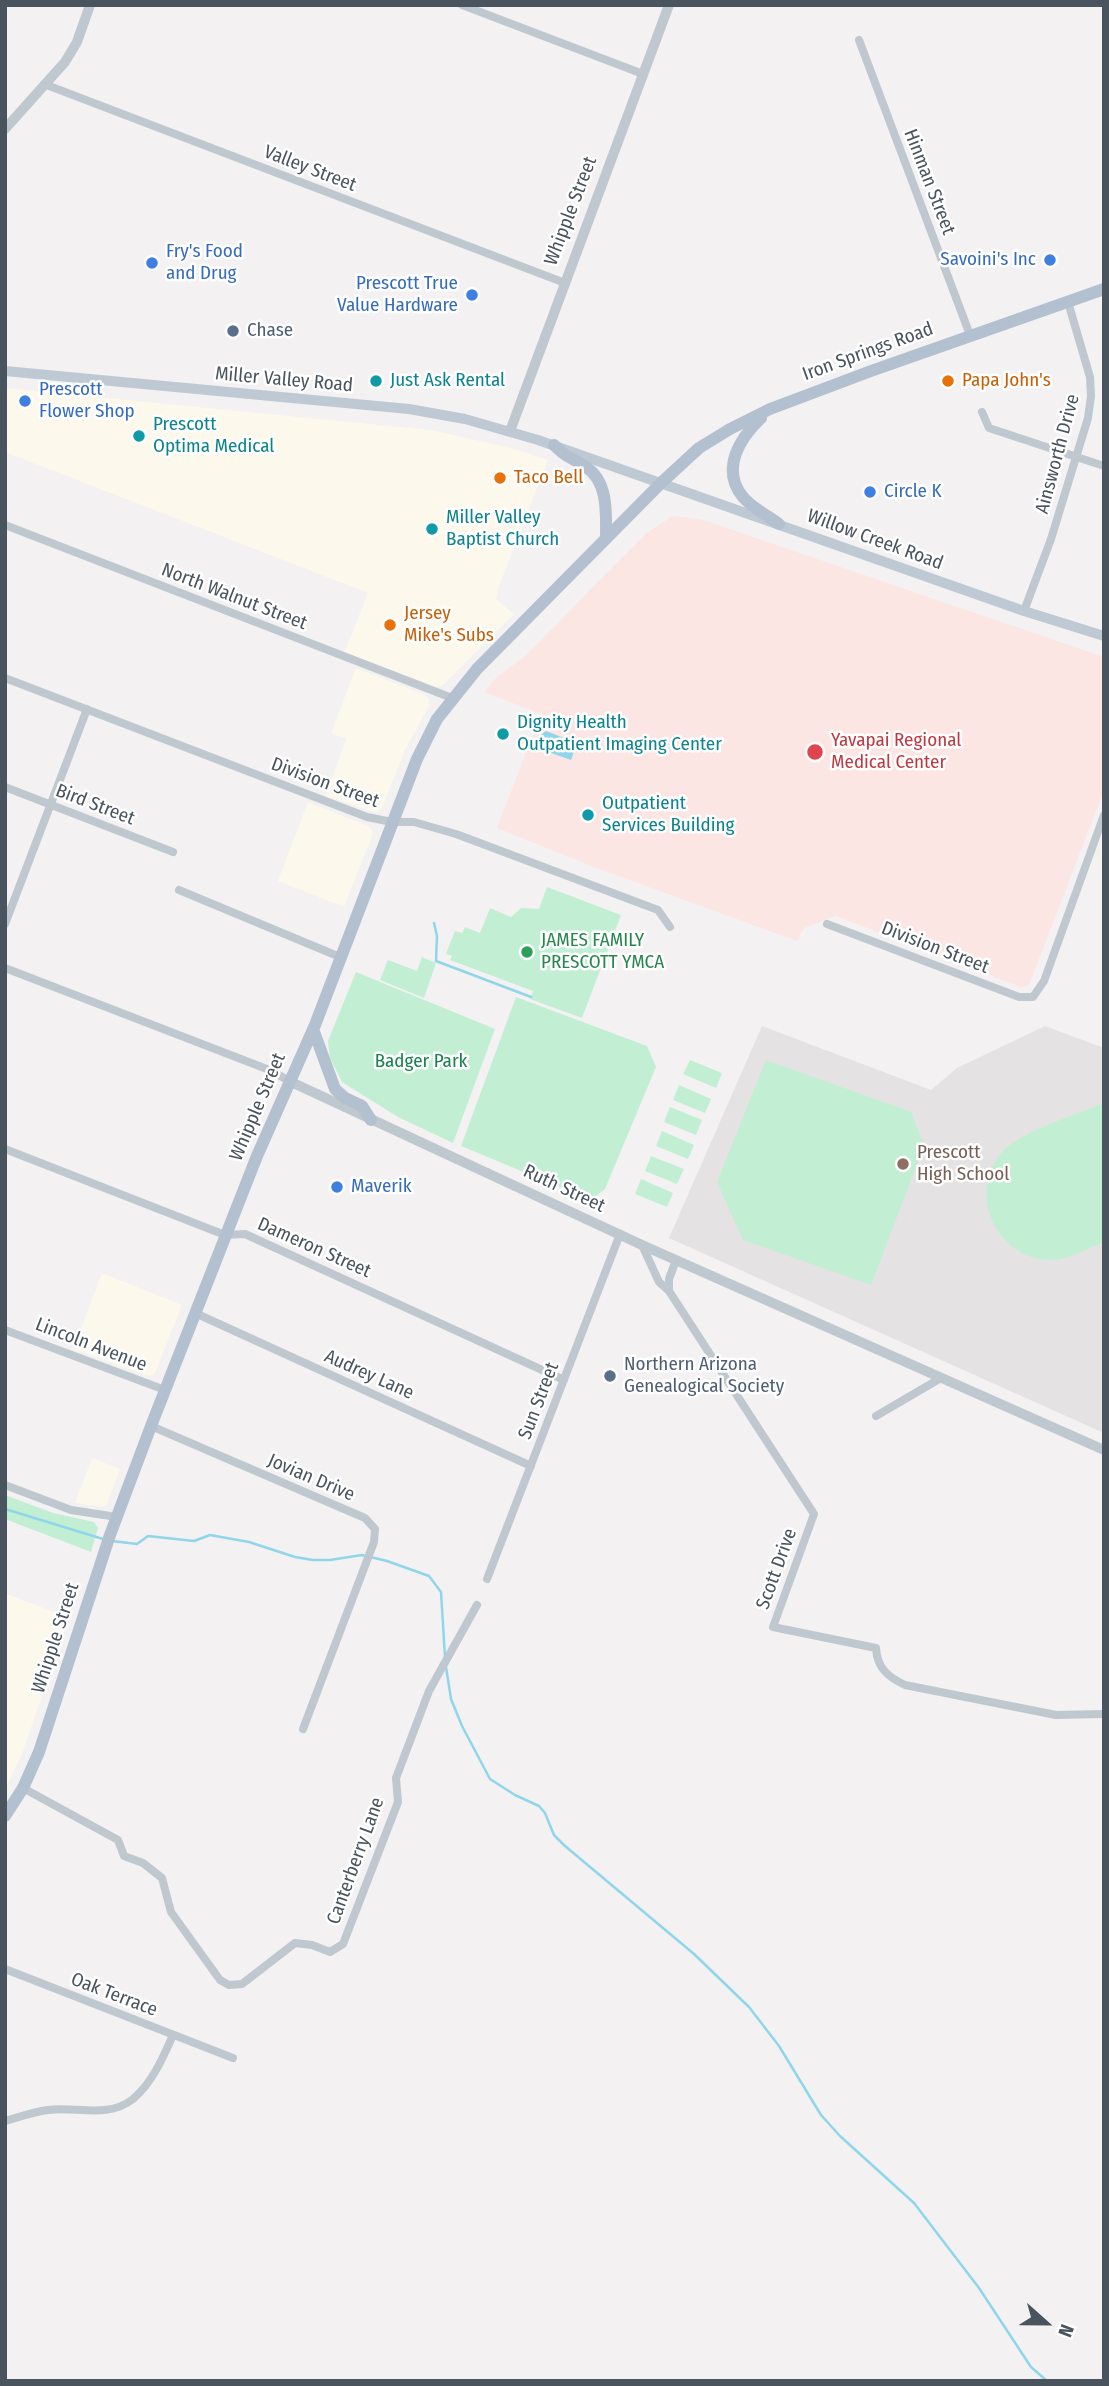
<!DOCTYPE html>
<style>
body{margin:0}
#map{position:relative;width:1109px;height:2386px;overflow:hidden;background:#f3f1f1;font-family:"Fira Sans Condensed",sans-serif}
canvas{display:block}
.frame{position:absolute;inset:0;border:7px solid #49545e;pointer-events:none}
.north{position:absolute;left:1011px;top:2288px;width:70px;height:70px;-webkit-text-stroke:5px #fff;paint-order:stroke;rotate:111deg;font-size:19px;font-weight:700;line-height:28px;text-align:center;color:#49545e}
.north::after{content:'';display:block;margin:auto;width:24px;height:32px;background:#49545e;clip-path:polygon(50% 0,100% 100%,50% 72%,0 100%)}
</style>
<div id="map">
<canvas width="1109" height="2386"></canvas>
<div class="frame"></div>
<div class="north">N</div>
</div>
<script>
const context = document.querySelector('canvas').getContext('2d');
context.lineJoin = 'round';
function fillPath(path, color) { context.fillStyle = color; context.fill(path, 'evenodd'); }
function stroke(path, color, width, dash) { context.strokeStyle = color; context.lineWidth = width; context.lineCap = dash ? 'butt' : 'round'; context.setLineDash(dash || []); context.stroke(path); }
function drawText(font, color, halo, rows, align = 'center') {
  context.font = font + ' "Fira Sans Condensed",sans-serif'; context.lineWidth = 5; context.setLineDash([]); context.textBaseline = 'middle'; context.strokeStyle = halo; context.fillStyle = color; for (const [text, x, y, turn = 0] of rows) {
    context.save(); context.translate(x, y); context.rotate((+turn || 0) * Math.PI / 180); context.textAlign = isNaN(turn) ? turn : align; if (halo) context.strokeText(text, 0, 0); context.fillText(text, 0, 0); context.restore();
  }
}
fillPath(new Path2D(`
 M 5,388 L 431,430 L 511,448 L 548,460 L 499,586 L 496,599 L 514,614 L 442,686 L 438,687 L 344,653 L 368,593 L 5,452 Z
 M 356,668 L 425,695 L 429,700 L 429,706 L 406,748 L 382,808 L 377,813 L 326,796 L 346,739 L 331,733 Z
 M 308,802 L 368,826 L 372,830 L 372,836 L 344,907 L 278,881 Z
 M 102,1273 L 182,1305 L 154,1375 L 148,1376 L 73,1349 Z
 M 92,1458 L 120,1469 L 107,1504 L 102,1507 L 75,1503 Z
 M 5,1593 L 69,1618 L 22,1754 L 5,1790 Z`), '#fcf8ec');
fillPath(new Path2D(`
 M 762,1026 L 931,1090 L 957,1068 L 1045,1026 L 1104,1048 L 1104,1433 L 669,1238 Z`), '#e4e2e3');
fillPath(new Path2D(`
 M 673,516 L 703,520 L 1104,657 L 1104,790 L 1029,985 L 1021,987 L 836,916 L 804,928 L 797,941 L 594,867 L 497,828 L 541,714 L 484,692 L 497,677 L 524,657 L 647,533 Z`), '#fbe6e4');
fillPath(new Path2D(`
 M 547,887 L 621,915 L 582,1018 L 530,999 L 533,991 L 450,960 L 452,956 L 446,954 L 455,931 L 462,933 L 465,927 L 480,933 L 490,908 L 511,917 L 521,908 L 539,909 Z
 M 422,957 L 436,963 L 424,998 L 380,980 L 388,960 L 417,971 Z
 M 356,972 L 495,1029 L 453,1143 L 398,1117 L 342,1082 L 330,1058 L 328,1041 Z
 M 516,997 L 647,1046 L 656,1067 L 605,1189 L 591,1200 L 461,1146 Z
 M 690,1060 L 722,1073 L 716,1088 L 683,1074 Z
 M 766,1060 L 911,1112 L 924,1146 L 871,1285 L 743,1240 L 717,1182 Z
 M 679,1085 L 711,1099 L 705,1113 L 673,1100 Z
 M 1104,1103 L 1104,1242 C 1086,1249 1067,1261 1048,1260 C 993,1257 965,1187 1006,1148 C 1027,1130 1077,1114 1104,1103 Z
 M 670,1107 L 702,1120 L 696,1135 L 664,1122 Z
 M 662,1131 L 694,1145 L 688,1159 L 656,1146 Z
 M 651,1156 L 684,1169 L 677,1184 L 645,1171 Z
 M 641,1179 L 673,1193 L 667,1207 L 635,1194 Z
 M 5,1495 L 53,1513 L 94,1522 L 98,1528 L 91,1552 L 5,1519 Z`), '#c2efd4');
fillPath(new Path2D(`
 M 546,731 L 577,743 L 571,760 L 537,748 L 542,734 Z`), '#90d6eb');
stroke(new Path2D(`
 M 434,923 L 437,936 L 436,961 L 531,997
 M 5,1509 L 103,1539
 M 112,1541 L 137,1544 L 148,1536 L 194,1541 L 210,1535 L 249,1542 L 295,1557 L 313,1560 L 330,1560 L 362,1555 L 387,1561 L 429,1576 L 441,1592 L 445,1657
 M 446,1667 L 451,1699 L 462,1726 L 490,1779 L 515,1795 L 539,1806 L 545,1813 L 554,1835 L 565,1846 L 694,1954 L 749,2007 L 779,2046 L 821,2115 L 840,2136 L 914,2203 L 979,2288 L 1031,2367 L 1047,2381`), '#90d6eb', 2.5);
stroke(new Path2D(`
 M 462,5 L 643,74
 M 859,40 L 970,335
 M 44,84 L 565,283
 M 982,412 L 989,428 L 1104,466
 M 5,525 L 452,698
 M 1024,611 L 1051,539 L 1088,418 L 1091,396 L 1090,377 L 1068,302
 M 5,678 L 367,817 L 392,822 L 414,822 L 456,834 L 658,910 L 670,927
 M 5,787 L 173,852
 M 179,890 L 340,957
 M 5,924 L 87,709
 M 827,924 L 1019,997 L 1033,997 L 1044,981 L 1104,815
 M 5,968 L 272,1071 L 289,1081
 M 5,1149 L 225,1235 L 245,1234 L 564,1380
 M 642,1245 L 659,1282 L 669,1291 L 669,1279 L 676,1260
 M 669,1291 L 814,1514 L 773,1627 L 876,1648 C 877,1668 888,1677 905,1685 L 1056,1715 L 1104,1714
 M 195,1313 L 531,1466
 M 5,1330 L 165,1390
 M 876,1416 L 941,1378
 M 151,1426 L 365,1518 L 375,1529 L 374,1542 L 303,1729
 M 5,1485 L 71,1510 L 117,1517
 M 487,1579 L 620,1234
 M 23,1788 L 118,1840 L 124,1856 L 143,1863 L 162,1878 L 171,1912 L 220,1980 L 229,1985 L 242,1984 L 295,1943 L 312,1945 L 330,1952 L 343,1944 L 398,1802 L 396,1778 L 429,1691 L 477,1605
 M 5,1969 L 233,2058
 M 5,2121 C 19,2117 33,2112 48,2110 C 76,2106 108,2119 133,2099 C 152,2083 163,2058 173,2035`), '#bfc8cf', 8);
stroke(new Path2D(`
 M 5,129 L 65,62 L 77,42 L 90,5
 M 510,431 L 669,5
 M 289,1081 L 642,1245 L 1104,1450`), '#bfc8cf', 10);
stroke(new Path2D(`
 M 5,371 L 409,409 L 465,419 L 538,440 L 1024,611 L 1104,636`), '#bfc9d4', 10);
stroke(new Path2D(`
 M 761,418 C 740,438 720,469 743,497 C 751,507 768,516 779,524
 M 554,445 C 567,459 572,457 586,467 C 609,482 606,515 606,539
 M 313,1029 L 335,1089 L 345,1098 L 362,1106 L 371,1120
 M 5,1816 L 23,1788 L 39,1752 L 110,1535 L 151,1426 L 257,1156 L 315,1025 L 417,759 L 437,719 L 477,669 L 661,483 L 699,448 L 730,429 L 770,409 L 871,371 L 1104,289`), '#b2c0cf', 12);
for (const [x, y, r, color] of [
 [1050,260,7,"#3f7fe0"],
 [152,263,7,"#3f7fe0"],
 [472,295,7,"#3f7fe0"],
 [233,331,7,"#5c6f8a"],
 [376,381,7,"#0f9aa8"],
 [948,381,7,"#e8710a"],
 [25,401,7,"#3f7fe0"],
 [139,436,7,"#0f9aa8"],
 [500,478,7,"#e8710a"],
 [870,492,7,"#3f7fe0"],
 [432,529,7,"#0f9aa8"],
 [390,625,7,"#e8710a"],
 [503,734,7,"#0f9aa8"],
 [815,752,9,"#e0444e"],
 [588,815,7,"#0f9aa8"],
 [527,952,7,"#2e9e5b"],
 [903,1164,7,"#8d6e63"],
 [337,1187,7,"#3f7fe0"],
 [610,1376,7,"#5c6f8a"]
]) { const dot = new Path2D(); dot.arc(x, y, r, 0, 2 * Math.PI); context.fillStyle = color; context.fill(dot); stroke(dot, '#fff', 2.5); }
drawText('19px', '#49545e', '#fff', [
 ["Valley Street",310,169,21],
 ["Hinman Street",929,182,69],
 ["Whipple Street",571,211,-69],
 ["Iron Springs Road",868,352,-20],
 ["Miller Valley Road",284,380,5],
 ["Ainsworth Drive",1058,454,-75],
 ["Willow Creek Road",875,540,20],
 ["North Walnut Street",234,597,21],
 ["Division Street",325,783,20],
 ["Bird Street",95,805,21],
 ["Division Street",935,948,21],
 ["Whipple Street",258,1107,-67],
 ["Ruth Street",564,1189,25],
 ["Dameron Street",314,1248,24],
 ["Lincoln Avenue",91,1345,21],
 ["Audrey Lane",369,1375,24],
 ["Sun Street",539,1401,-69],
 ["Jovian Drive",311,1478,23],
 ["Scott Drive",777,1569,-70],
 ["Whipple Street",56,1638,-72],
 ["Canterberry Lane",356,1861,-70],
 ["Oak Terrace",114,1995,21]
]);
drawText('19px', '#366cbe', '#fff', [
 ["Fry's Food",166,252],
 ["and Drug",166,274],
 ["Savoini's Inc",1036,260,"right"],
 ["Prescott True",458,284,"right"],
 ["Value Hardware",458,306,"right"],
 ["Prescott",39,390],
 ["Flower Shop",39,412],
 ["Circle K",884,492],
 ["Maverik",351,1187]
], 'left');
drawText('19px', '#4e5e75', '#fff', [
 ["Chase",247,331],
 ["Northern Arizona",624,1365],
 ["Genealogical Society",624,1387]
], 'left');
drawText('19px', '#0d838f', '#fff', [
 ["Just Ask Rental",390,381],
 ["Prescott",153,425],
 ["Optima Medical",153,447],
 ["Miller Valley",446,518],
 ["Baptist Church",446,540],
 ["Dignity Health",517,723],
 ["Outpatient Imaging Center",517,745],
 ["Outpatient",602,804],
 ["Services Building",602,826]
], 'left');
drawText('19px', '#c56008', '#fff', [
 ["Papa John's",962,381],
 ["Taco Bell",514,478],
 ["Jersey",404,614],
 ["Mike's Subs",404,636]
], 'left');
drawText('19px', '#be3a42', '#fff', [
 ["Yavapai Regional",831,741],
 ["Medical Center",831,763]
], 'left');
drawText('19px', '#27864d', '#fff', [
 ["JAMES FAMILY",541,941],
 ["PRESCOTT YMCA",541,963]
], 'left');
drawText('19px', '#1a804f', '#fff', [
 ["Badger Park",421,1062]
]);
drawText('19px', '#785e54', '#fff', [
 ["Prescott",917,1153],
 ["High School",917,1175]
], 'left');
</script>
